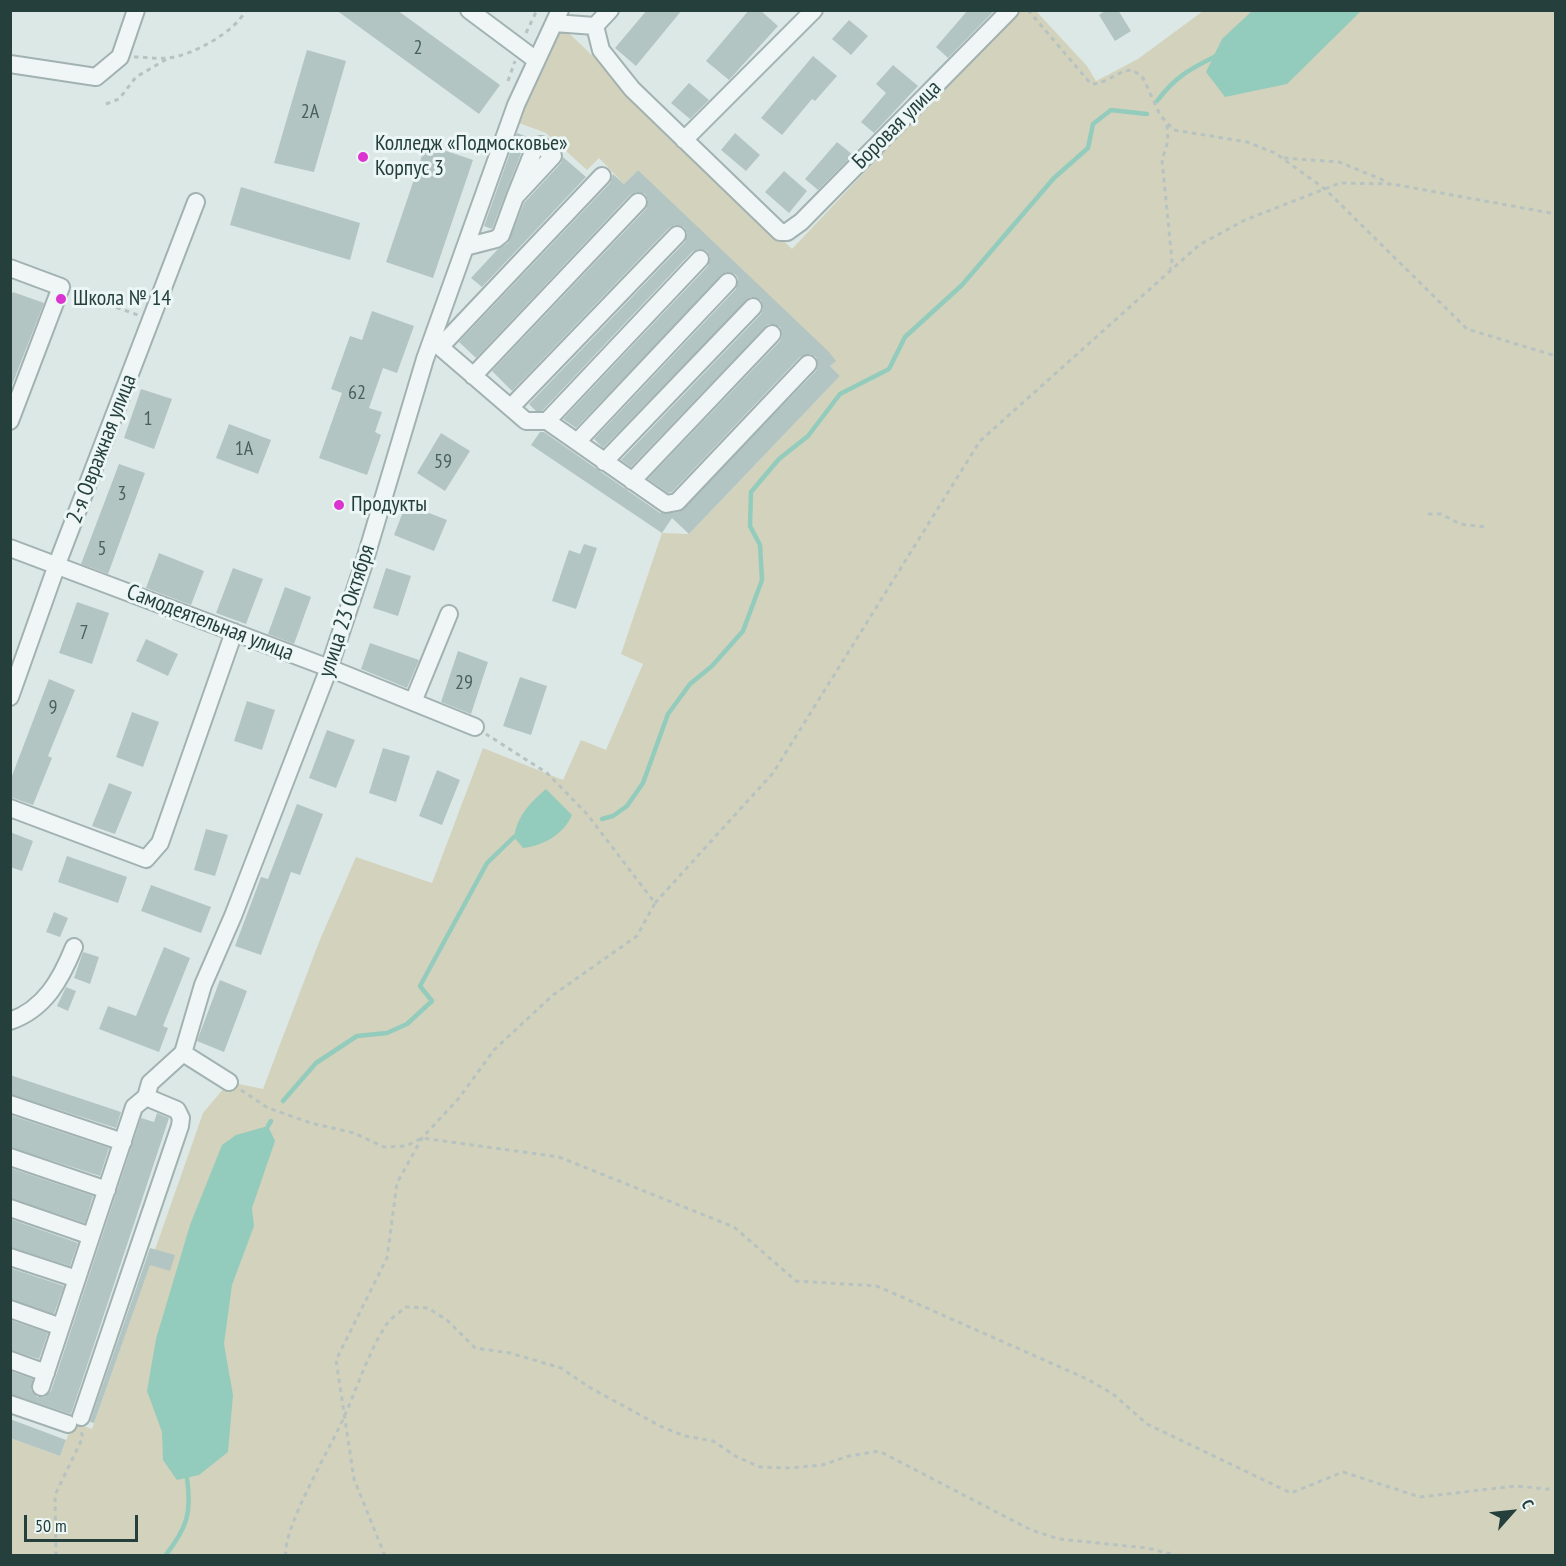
<!DOCTYPE html>
<meta charset="utf-8">
<style>
body{margin:0}
#map{position:relative;width:1566px;height:1566px;overflow:hidden;background:#dce8e6;font-family:"PT Sans Narrow",sans-serif}
canvas{display:block}
.frame{position:absolute;inset:0;border:12px solid #25403c;pointer-events:none}
.north{position:absolute;left:1482px;top:1482px;width:60px;height:60px;-webkit-text-stroke:4px #ecf6f4;paint-order:stroke;rotate:63deg;font-size:16px;font-weight:700;line-height:24px;text-align:center;color:#25403c}
.north::after{content:'';display:block;margin:auto;width:21px;height:27px;background:#25403c;clip-path:polygon(50% 0,100% 100%,50% 72%,0 100%)}
.scale{position:absolute;left:24px;top:1515px;width:114px;height:27px;box-sizing:border-box;border:3px solid #25403c;border-top:0;padding-left:8px;font-size:18px;line-height:21px;white-space:nowrap;color:#25403c;-webkit-text-stroke:4px #ecf6f4;paint-order:stroke}
</style>
<div id="map">
<canvas width="1566" height="1566"></canvas>
<div class="frame"></div>
<div class="north">С</div>
<div class="scale">50 m</div>
</div>
<script>
const context = document.querySelector('canvas').getContext('2d');
context.lineJoin = 'round';
function fillPath(path, color) { context.fillStyle = color; context.fill(path, 'evenodd'); }
function stroke(path, color, width, dash) { context.strokeStyle = color; context.lineWidth = width; context.lineCap = dash ? 'butt' : 'round'; context.setLineDash(dash || []); context.stroke(path); }
function drawText(font, color, halo, rows, align = 'center') {
  context.font = font + ' "PT Sans Narrow",sans-serif'; context.lineWidth = 6; context.setLineDash([]); context.textBaseline = 'middle'; context.strokeStyle = halo; context.fillStyle = color; for (const [text, x, y, turn = 0] of rows) {
    context.save(); context.translate(x, y); context.rotate((+turn || 0) * Math.PI / 180); context.textAlign = isNaN(turn) ? turn : align; if (halo) context.strokeText(text, 0, 0); context.fillText(text, 0, 0); context.restore();
  }
}
fillPath(new Path2D(`
 M 1017,11 L 1036,11 L 1087,66 L 1096,81 L 1138,59 L 1203,11 L 1555,11 L 1555,1555 L 11,1555 L 10,1438 L 60,1456 L 73,1422 L 92,1429 L 203,1113 L 229,1082 L 263,1089 L 319,942 L 356,857 L 432,883 L 483,748 L 563,780 L 581,740 L 606,750 L 643,664 L 621,654 L 662,533 L 689,534 L 840,376 L 830,366 L 835,361 L 638,170 L 624,184 L 599,158 L 587,170 L 546,133 L 511,120 L 554,23 L 572,36 L 792,249 Z`), '#d3d2bd');
fillPath(new Path2D(`
 M 1252,11 L 1252,10 L 1361,11 L 1287,84 L 1225,97 L 1206,72 L 1222,39 Z
 M 546,789 L 572,815 C 564,834 543,846 523,848 L 514,837 C 518,815 529,804 546,789 Z
 M 268,1126 L 275,1141 L 252,1208 L 254,1226 L 232,1285 L 224,1344 L 233,1395 L 228,1452 L 199,1475 L 177,1480 L 163,1460 L 162,1432 L 147,1391 L 156,1339 L 190,1225 L 222,1145 L 236,1135 Z`), '#93ccbc');
stroke(new Path2D(`
 M 1157,101 C 1176,76 1190,69 1218,55
 M 602,819 L 613,816 L 627,806 L 643,783 L 668,714 L 690,684 L 712,666 L 743,631 L 762,580 L 760,545 L 750,526 L 751,492 L 779,459 L 808,436 L 840,394 L 889,369 L 905,337 L 962,285 L 1054,178 L 1088,148 L 1093,124 L 1111,110 L 1147,114
 M 283,1101 L 316,1063 L 357,1036 L 387,1033 L 407,1024 L 432,1001 L 420,986 L 487,863 L 514,837
 M 268,1126 L 271,1121
 M 165,1556 C 187,1528 192,1513 187,1478`), '#93ccbc', 4.5);
fillPath(new Path2D(`
 M 336,10 L 397,10 L 500,85 L 479,114 Z
 M 647,10 L 682,10 L 636,66 L 615,48 Z
 M 749,10 L 760,10 L 778,26 L 729,80 L 706,61 Z
 M 968,10 L 995,10 L 948,58 L 936,47 Z
 M 1106,10 L 1118,10 L 1131,31 L 1115,41 L 1099,15 Z
 M 849,20 L 868,36 L 851,55 L 832,39 Z
 M 307,50 L 346,61 L 314,172 L 274,163 Z
 M 813,56 L 837,76 L 815,101 L 812,99 L 782,135 L 761,118 Z
 M 893,65 L 918,86 L 874,133 L 861,122 L 886,93 L 876,84 Z
 M 689,83 L 709,100 L 690,119 L 671,103 Z
 M 517,133 L 530,138 L 525,143 L 492,229 L 484,226 Z
 M 735,133 L 760,155 L 746,171 L 721,150 Z
 M 837,142 L 853,155 L 818,190 L 805,179 Z
 M 426,144 L 473,160 L 433,278 L 386,262 Z
 M 563,157 L 586,177 L 482,287 L 471,278 L 497,250 L 508,243 L 524,203 L 561,163 Z
 M 638,170 L 829,352 L 836,361 L 830,366 L 840,376 L 689,534 L 672,518 L 662,533 L 531,445 L 540,432 L 544,432 L 660,513 L 679,512 L 816,371 L 818,366 L 816,357 L 810,354 L 800,357 L 672,492 L 668,493 L 648,479 L 780,341 L 782,336 L 780,327 L 768,324 L 631,467 L 621,460 L 761,314 L 763,309 L 761,300 L 750,297 L 603,448 L 594,439 L 736,289 L 738,278 L 735,274 L 726,272 L 576,428 L 563,419 L 708,266 L 710,257 L 707,251 L 698,249 L 692,252 L 542,411 L 536,411 L 529,404 L 685,242 L 687,233 L 684,227 L 675,225 L 669,228 L 512,391 L 492,371 L 646,209 L 648,200 L 645,194 L 636,192 L 630,195 L 476,358 L 459,342 L 610,183 L 613,174 L 624,184 Z
 M 784,171 L 807,191 L 789,213 L 765,192 Z
 M 241,187 L 360,223 L 350,260 L 230,225 Z
 M 13,292 L 44,303 L 10,390 L 10,299 Z
 M 372,311 L 414,326 L 397,373 L 383,368 L 369,408 L 382,412 L 375,432 L 381,435 L 367,475 L 319,458 L 342,393 L 331,389 L 350,336 L 362,340 Z
 M 141,389 L 172,399 L 154,449 L 124,438 Z
 M 229,424 L 271,440 L 258,474 L 216,458 Z
 M 441,433 L 470,451 L 445,491 L 417,473 Z
 M 119,464 L 145,473 L 108,574 L 81,564 Z
 M 406,504 L 447,520 L 434,551 L 394,535 Z
 M 584,544 L 597,548 L 576,609 L 552,601 L 569,550 L 580,554 Z
 M 159,553 L 204,571 L 191,605 L 146,588 Z
 M 233,568 L 263,579 L 246,624 L 216,613 Z
 M 386,568 L 411,576 L 398,616 L 373,608 Z
 M 285,587 L 311,597 L 294,644 L 268,634 Z
 M 77,602 L 109,613 L 92,664 L 59,653 Z
 M 146,639 L 178,654 L 168,676 L 136,661 Z
 M 370,643 L 419,660 L 407,688 L 361,669 Z
 M 458,651 L 488,662 L 471,714 L 441,702 Z
 M 520,677 L 547,686 L 531,735 L 503,726 Z
 M 49,679 L 75,690 L 48,756 L 52,758 L 33,805 L 10,797 L 10,781 Z
 M 247,701 L 275,710 L 262,750 L 234,741 Z
 M 132,712 L 159,722 L 143,767 L 116,757 Z
 M 327,730 L 355,740 L 336,788 L 309,778 Z
 M 383,748 L 410,756 L 396,802 L 369,793 Z
 M 437,770 L 460,780 L 442,825 L 419,816 Z
 M 109,783 L 132,792 L 115,834 L 92,826 Z
 M 297,804 L 323,814 L 300,875 L 291,872 L 261,955 L 235,946 L 261,877 L 268,879 Z
 M 206,829 L 228,835 L 215,876 L 194,870 Z
 M 10,832 L 33,841 L 22,871 L 10,867 Z
 M 67,856 L 127,877 L 118,903 L 58,882 Z
 M 151,885 L 211,907 L 201,933 L 141,911 Z
 M 54,912 L 68,918 L 60,937 L 46,932 Z
 M 164,947 L 190,958 L 163,1026 L 168,1028 L 159,1052 L 99,1029 L 108,1006 L 136,1016 Z
 M 83,952 L 99,957 L 90,984 L 74,978 Z
 M 220,980 L 247,991 L 224,1052 L 197,1041 Z
 M 66,987 L 76,991 L 68,1011 L 57,1006 Z
 M 10,1075 L 121,1112 L 116,1128 L 10,1094 Z
 M 157,1113 L 169,1118 L 71,1414 L 10,1394 L 10,1371 L 33,1379 L 31,1390 L 37,1397 L 44,1397 L 51,1391 L 141,1118 L 154,1122 Z
 M 10,1115 L 109,1148 L 100,1176 L 10,1147 Z
 M 10,1168 L 93,1196 L 85,1223 L 10,1198 Z
 M 10,1219 L 78,1243 L 70,1266 L 10,1247 Z
 M 150,1248 L 175,1255 L 170,1271 L 150,1265 L 94,1423 L 90,1422 Z
 M 10,1268 L 64,1286 L 54,1314 L 10,1299 Z
 M 10,1320 L 48,1333 L 39,1359 L 10,1350 Z
 M 10,1419 L 66,1440 L 60,1456 L 10,1438 Z`), '#b3c5c2');
const minor = new Path2D(`
 M 469,10 L 536,60
 M 554,23 L 595,26 L 601,50 L 632,89 L 780,232 L 787,232 L 801,222 L 1010,10
 M 595,26 L 610,10
 M 10,64 L 96,77 L 120,57 L 136,10
 M 684,140 L 814,10
 M 465,247 L 496,239 L 501,235 L 515,197 L 553,156 L 541,145 L 535,147 L 515,197
 M 10,268 L 61,287 L 10,421
 M 432,340 L 526,421 L 547,421 L 666,504 L 677,502 L 808,364
 M 440,347 L 602,176
 M 473,376 L 638,202
 M 511,407 L 677,235
 M 547,421 L 700,259
 M 577,442 L 728,282
 M 604,462 L 753,307
 M 632,481 L 772,334
 M 10,548 L 329,668 L 475,727
 M 10,697 L 59,559 L 196,202
 M 413,702 L 449,614
 M 10,808 L 146,859 L 160,843 L 234,632
 M 10,1021 C 45,1009 61,979 74,947
 M 183,1053 L 229,1082
 M 10,1104 L 123,1142
 M 10,1157 L 107,1190
 M 10,1208 L 91,1236
 M 10,1257 L 77,1279
 M 10,1309 L 61,1327
 M 10,1360 L 46,1373
 M 41,1387 L 134,1107 L 146,1097 L 150,1083 L 183,1053 L 203,985 L 233,916 L 329,668 L 364,563 L 425,359 L 516,105 L 560,10
 M 10,1404 L 68,1424
 M 81,1417 L 180,1126 L 181,1118 L 177,1110 L 146,1097`);
stroke(minor, '#a1b2b0', 20);
stroke(new Path2D(`
 M 1028,10 L 1091,84 C 1107,84 1118,70 1133,70 L 1143,78 L 1160,115 L 1174,130 L 1247,142 L 1275,153 L 1325,189 L 1467,329 L 1556,356
 M 526,33 L 537,10
 M 134,57 C 145,57 157,59 167,58 C 192,56 235,32 246,10
 M 508,81 L 515,61
 M 106,104 L 119,99 L 136,77 L 167,59
 M 1167,125 L 1168,141 L 1162,160 L 1172,261 L 1170,269
 M 1284,158 L 1339,162 L 1388,182
 M 74,292 L 138,315
 M 1428,514 L 1441,514 L 1460,524 L 1486,527
 M 655,903 L 773,773 L 980,441 L 1199,245 L 1245,220 L 1340,183 L 1392,184 L 1556,214
 M 241,1090 L 268,1108 L 311,1123 L 354,1133 L 384,1147 L 406,1146 L 422,1138 L 559,1157 L 734,1227 L 796,1281 L 877,1286 L 1087,1379 L 1113,1394 L 1147,1424 L 1291,1493 L 1343,1472 L 1420,1497 L 1516,1486 L 1556,1490
 M 56,1556 L 55,1495 L 83,1437 L 81,1432
 M 286,1556 C 281,1531 333,1443 344,1417 C 358,1386 368,1353 386,1325 C 391,1318 400,1312 406,1307 L 428,1308 L 447,1320 L 475,1348 L 510,1353 L 561,1368 L 589,1387 L 662,1427 L 685,1436 L 713,1441 L 737,1457 L 760,1467 L 790,1468 L 822,1465 L 849,1456 L 879,1451 L 1031,1530 L 1059,1539 L 1147,1548 L 1180,1556
 M 385,1556 L 354,1479 L 336,1360 L 387,1258 L 397,1183 L 422,1138 L 459,1098 L 494,1050 L 553,995 L 637,936 L 655,903 L 587,814 L 547,773 L 486,734`), '#b7c3c1', 3, [4.5, 4.5]);
stroke(minor, '#f0f6f5', 16);
for (const [x, y, r, color] of [
 [363,157,6,"#db34d1"],
 [61,299,6,"#db34d1"],
 [339,505,6,"#db34d1"]
]) { const dot = new Path2D(); dot.arc(x, y, r, 0, 2 * Math.PI); context.fillStyle = color; context.fill(dot); stroke(dot, '#ecf6f4', 2); }
drawText('20px', '#48615e', null, [
 ["2",418,48],
 ["2А",310,112],
 ["62",357,393],
 ["1",148,419],
 ["1А",244,449],
 ["59",443,462],
 ["3",122,494],
 ["5",102,549],
 ["7",84,633],
 ["29",464,683],
 ["9",53,708]
]);
drawText('22px', '#25403c', '#ecf6f4', [
 ["Боровая улица",897,125,-45],
 ["2-я Овражная улица",102,449,-69],
 ["улица 23 Октября",347,611,-72],
 ["Самодеятельная улица",210,623,21]
]);
drawText('22px', '#25403c', '#ecf6f4', [
 ["Колледж «Подмосковье»",375,144],
 ["Корпус 3",375,169],
 ["Школа № 14",73,299],
 ["Продукты",351,505]
], 'left');
</script>
